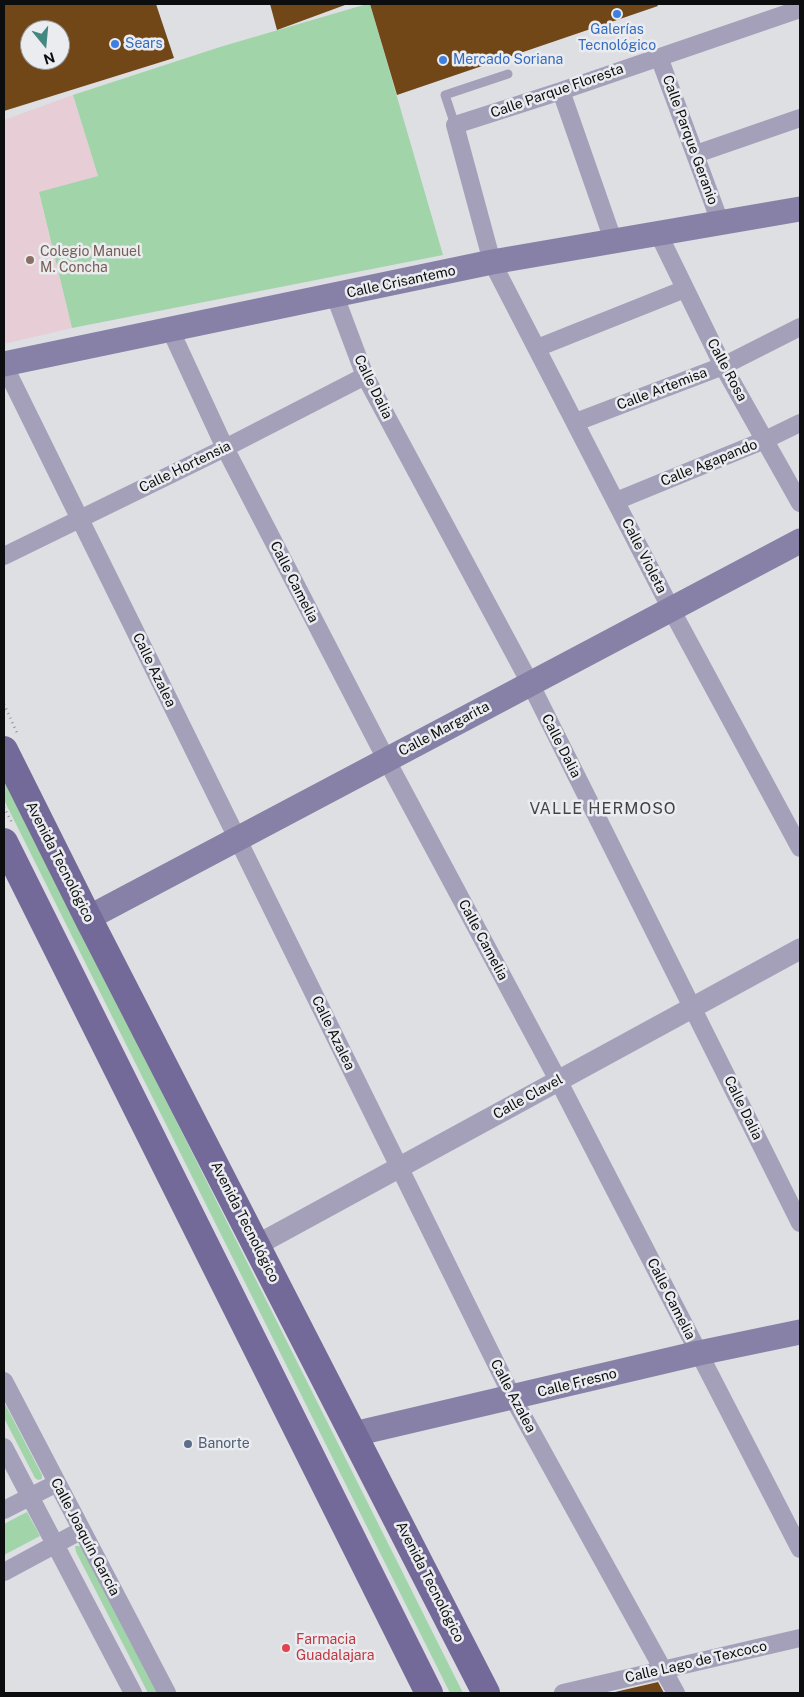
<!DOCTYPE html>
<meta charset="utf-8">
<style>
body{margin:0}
#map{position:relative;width:804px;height:1697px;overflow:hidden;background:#dddfe3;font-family:"Public Sans",sans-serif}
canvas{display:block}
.frame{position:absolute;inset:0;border:5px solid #0c0d0e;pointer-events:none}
.north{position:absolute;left:20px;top:20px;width:50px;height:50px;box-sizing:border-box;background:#eaecf0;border:1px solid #919396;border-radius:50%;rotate:163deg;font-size:14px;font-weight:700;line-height:20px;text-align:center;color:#0c0d0e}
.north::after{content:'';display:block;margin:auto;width:18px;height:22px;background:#428881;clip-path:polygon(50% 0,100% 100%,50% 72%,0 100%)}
</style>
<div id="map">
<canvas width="804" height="1697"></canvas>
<div class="frame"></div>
<div class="north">N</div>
</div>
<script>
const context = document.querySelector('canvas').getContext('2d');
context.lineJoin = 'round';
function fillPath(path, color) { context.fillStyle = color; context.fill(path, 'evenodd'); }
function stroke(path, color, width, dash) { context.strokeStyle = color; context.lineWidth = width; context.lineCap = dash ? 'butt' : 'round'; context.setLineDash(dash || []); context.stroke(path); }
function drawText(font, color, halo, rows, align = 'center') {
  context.font = font + ' "Public Sans",sans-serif'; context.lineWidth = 5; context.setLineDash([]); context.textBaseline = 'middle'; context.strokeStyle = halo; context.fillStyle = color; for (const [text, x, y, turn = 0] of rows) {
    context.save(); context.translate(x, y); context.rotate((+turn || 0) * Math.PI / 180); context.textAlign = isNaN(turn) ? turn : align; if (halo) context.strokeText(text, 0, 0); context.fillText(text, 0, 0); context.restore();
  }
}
fillPath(new Path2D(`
 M 73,95 L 98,176 L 39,193 L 72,328 L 4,344 L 4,120 Z`), '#e7ced6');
fillPath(new Path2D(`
 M 367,4 L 370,4 L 443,255 L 72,328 L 39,192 L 98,176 L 73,95 L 220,47 Z
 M 4,777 L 463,1693 L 450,1693 L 4,800 Z
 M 4,1402 L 42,1475 L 42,1479 L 38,1480 L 35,1478 L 4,1418 Z
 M 27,1512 L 40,1536 L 4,1555 L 4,1524 Z
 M 75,1546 L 82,1546 L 158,1693 L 148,1693 L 76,1552 Z`), '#a1d4a9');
fillPath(new Path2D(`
 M 4,4 L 156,4 L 174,58 L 4,111 ZM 30,30 L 60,30 L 60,60 L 30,60 Z
 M 270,4 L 344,4 L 345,5 L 277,30 Z
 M 370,4 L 657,4 L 658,6 L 397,95 Z
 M 658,1682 L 664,1693 L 615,1693 L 615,1692 Z`), '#724717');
stroke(new Path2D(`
 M 4,704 L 17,733
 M 4,807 L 12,823`), '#919295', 2.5, [1, 4]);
stroke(new Path2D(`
 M 455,125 L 445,95 L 508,74`), '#a4a0ba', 9);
stroke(new Path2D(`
 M 800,9 L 561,91 L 455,125 L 492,262 L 671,609 L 800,848
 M 659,57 L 720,222
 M 561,91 L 613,240
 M 696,154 L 800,118
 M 658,233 L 723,366 L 800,503
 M 335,296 L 365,376 L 530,683 L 800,1223
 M 170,329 L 225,448 L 386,759 L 558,1080 L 800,1549
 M 537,348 L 685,289
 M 4,365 L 513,1398 L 676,1693
 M 576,422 L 723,366 L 800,327
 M 616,501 L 765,440 L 800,423
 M 4,556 L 225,448 L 365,376
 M 4,1381 L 167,1693
 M 4,1447 L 133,1693
 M 4,1510 L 57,1483
 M 4,1572 L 82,1530
 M 563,1693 L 800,1638`), '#a4a0ba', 18);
stroke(new Path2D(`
 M 257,1245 L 800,949`), '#a4a0ba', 21);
stroke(new Path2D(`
 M 4,364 L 492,262 L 800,209
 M 88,918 L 800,541
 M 354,1434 L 699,1353 L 800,1332`), '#8881a7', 25);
stroke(new Path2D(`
 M 4,750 L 88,918 L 486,1693
 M 4,842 L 429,1693`), '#746a99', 28);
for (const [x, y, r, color] of [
 [617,14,5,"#3f7fe0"],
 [115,44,5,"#3f7fe0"],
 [443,60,5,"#3f7fe0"],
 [30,260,5,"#8d6e63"],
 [188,1444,5,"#5c6f8a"],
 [286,1648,5,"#e0444e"]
]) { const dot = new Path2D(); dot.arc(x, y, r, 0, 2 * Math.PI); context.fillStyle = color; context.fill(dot); stroke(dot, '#eaecf0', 2); }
drawText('14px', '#366cbe', '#eaecf0', [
 ["Galerías",617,30,"center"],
 ["Tecnológico",617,46,"center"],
 ["Sears",125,44],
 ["Mercado Soriana",453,60]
], 'left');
drawText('14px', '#0c0d0e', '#eaecf0', [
 ["Calle Parque Floresta",557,91,-19],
 ["Calle Parque Geranio",690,140,70],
 ["Calle Crisantemo",401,282,-12],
 ["Calle Rosa",727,370,62],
 ["Calle Dalia",373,387,64],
 ["Calle Artemisa",662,389,-21],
 ["Calle Agapando",709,463,-22],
 ["Calle Hortensia",185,467,-26],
 ["Calle Violeta",644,556,63],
 ["Calle Camelia",294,582,63],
 ["Calle Azalea",154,670,64],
 ["Calle Margarita",444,729,-28],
 ["Calle Dalia",561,746,63],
 ["Avenida Tecnológico",60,862,63],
 ["Calle Camelia",483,940,62],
 ["Calle Azalea",333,1033,64],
 ["Calle Clavel",528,1097,-29],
 ["Calle Dalia",743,1108,64],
 ["Avenida Tecnológico",245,1222,63],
 ["Calle Camelia",671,1299,63],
 ["Calle Fresno",577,1383,-14],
 ["Calle Azalea",513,1396,62],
 ["Calle Joaquín García",85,1537,62],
 ["Avenida Tecnológico",430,1582,63],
 ["Calle Lago de Texcoco",696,1662,-13]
]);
drawText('14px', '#785e54', '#eaecf0', [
 ["Colegio Manuel",40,252],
 ["M. Concha",40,268]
], 'left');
drawText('14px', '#4e5e75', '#eaecf0', [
 ["Banorte",198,1444]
], 'left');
drawText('14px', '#be3a42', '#eaecf0', [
 ["Farmacia",296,1640],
 ["Guadalajara",296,1656]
], 'left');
context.letterSpacing = '1px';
drawText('16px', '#424346', '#eaecf0', [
 ["VALLE HERMOSO",603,809]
]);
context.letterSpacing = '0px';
</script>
